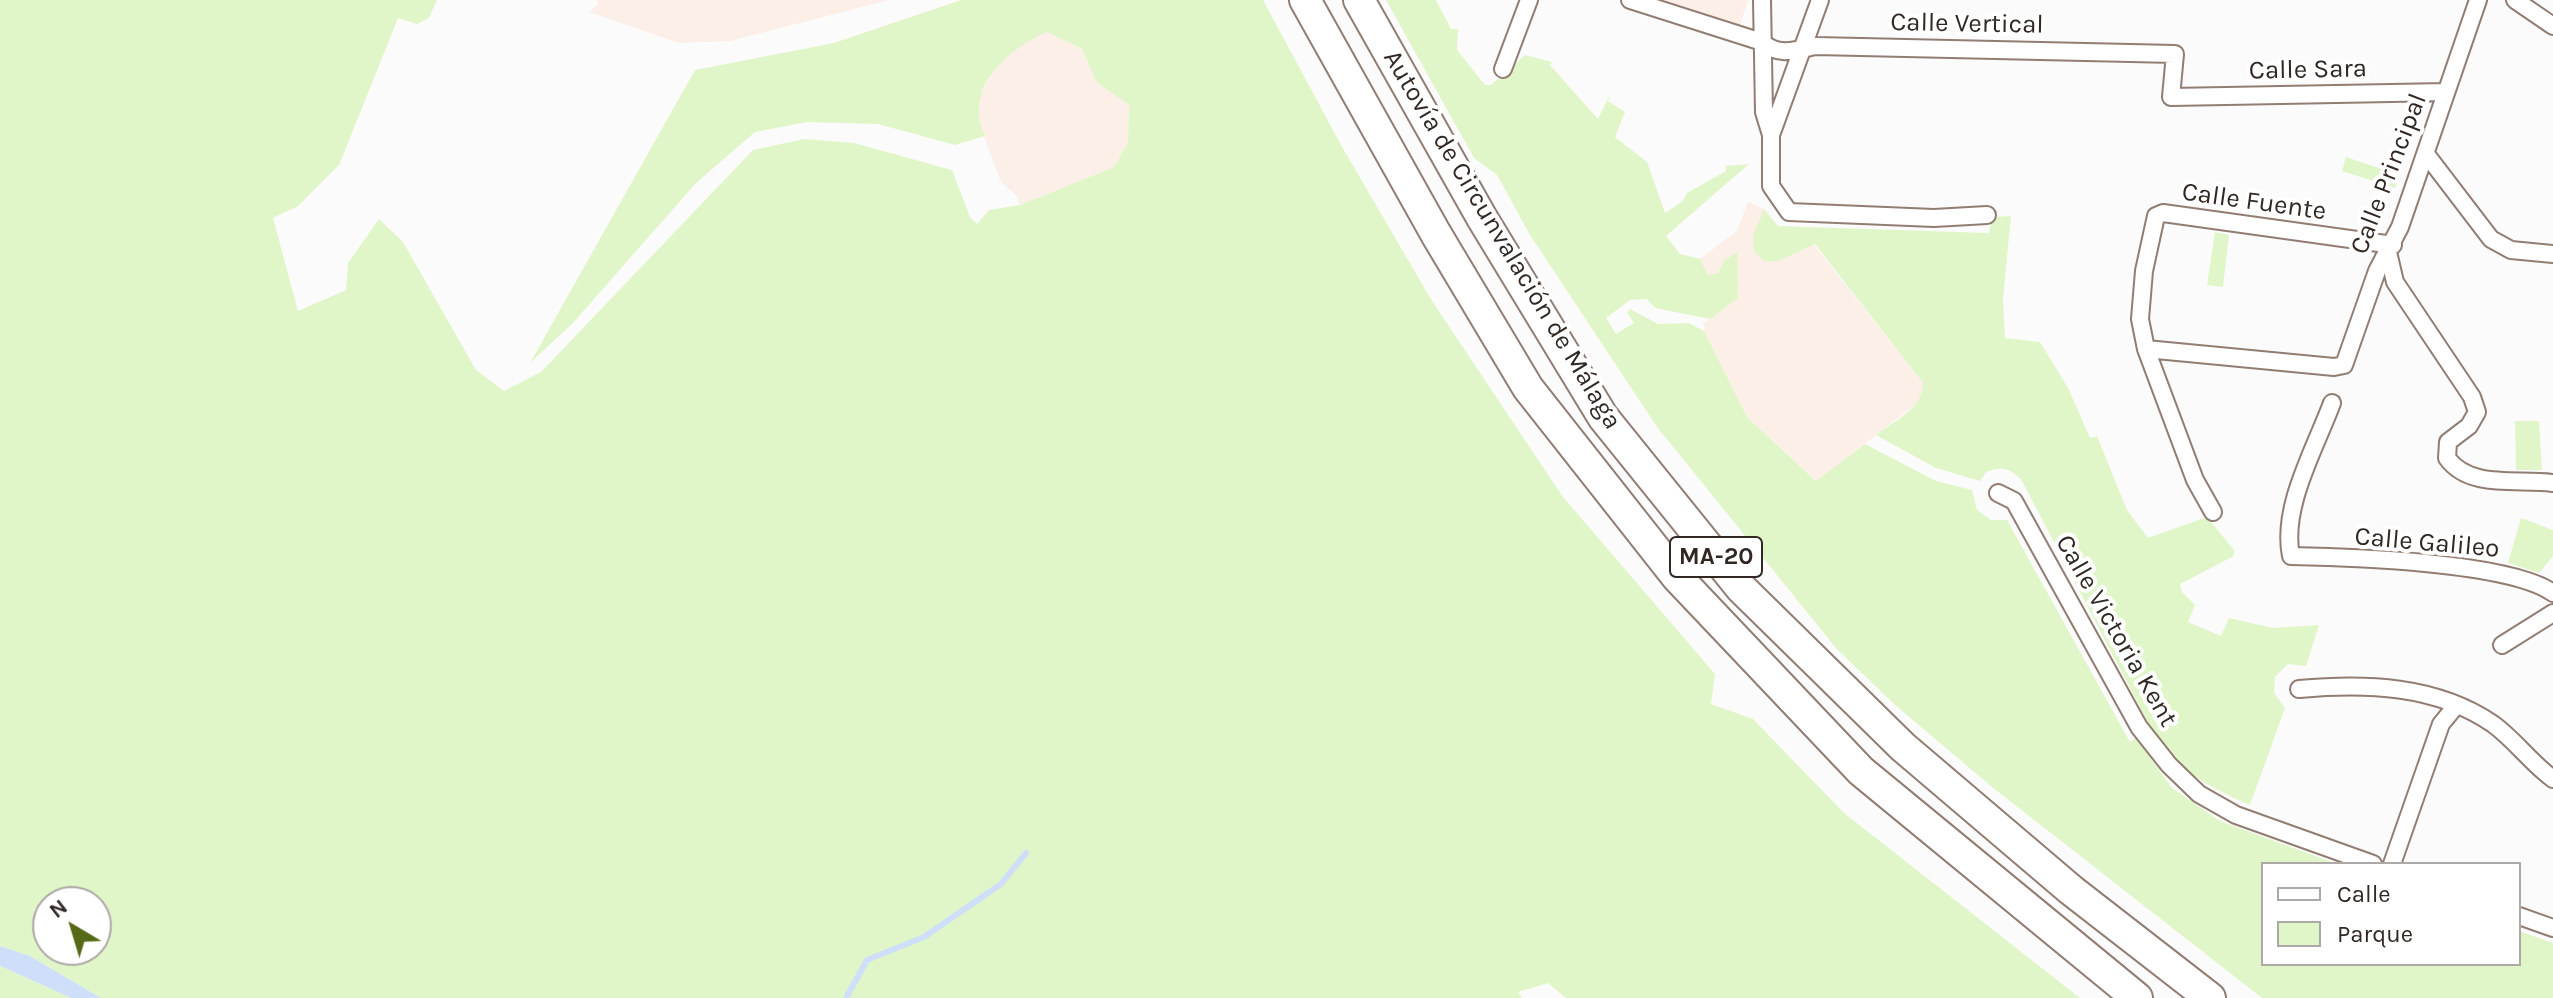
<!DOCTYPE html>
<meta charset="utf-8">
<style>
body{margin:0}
#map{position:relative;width:2553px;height:998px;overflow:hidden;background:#fbfbfb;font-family:Karla,sans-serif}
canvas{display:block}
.legend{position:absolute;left:2261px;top:862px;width:260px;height:104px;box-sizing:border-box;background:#fff;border:2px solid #ada9a7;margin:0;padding:10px 14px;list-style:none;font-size:24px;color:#312824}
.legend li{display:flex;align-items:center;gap:16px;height:40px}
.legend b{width:40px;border:2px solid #ada9a7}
.north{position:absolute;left:32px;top:886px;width:80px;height:80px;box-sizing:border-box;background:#fff;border:2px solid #ada9a7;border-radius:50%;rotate:322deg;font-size:22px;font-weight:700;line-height:32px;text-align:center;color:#312824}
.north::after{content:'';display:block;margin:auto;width:28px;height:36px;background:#556916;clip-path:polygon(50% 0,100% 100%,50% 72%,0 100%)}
</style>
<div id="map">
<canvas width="2553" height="998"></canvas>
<ul class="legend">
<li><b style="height:10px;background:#fff"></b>Calle</li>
<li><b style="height:22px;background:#e1f6c8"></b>Parque</li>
</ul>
<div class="north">N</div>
</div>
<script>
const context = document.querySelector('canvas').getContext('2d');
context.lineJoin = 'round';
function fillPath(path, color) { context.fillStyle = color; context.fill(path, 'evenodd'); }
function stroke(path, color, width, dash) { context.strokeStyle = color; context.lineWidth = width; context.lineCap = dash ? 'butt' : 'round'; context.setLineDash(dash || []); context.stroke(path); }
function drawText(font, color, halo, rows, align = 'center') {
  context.font = font + ' Karla,sans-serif'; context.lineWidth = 8; context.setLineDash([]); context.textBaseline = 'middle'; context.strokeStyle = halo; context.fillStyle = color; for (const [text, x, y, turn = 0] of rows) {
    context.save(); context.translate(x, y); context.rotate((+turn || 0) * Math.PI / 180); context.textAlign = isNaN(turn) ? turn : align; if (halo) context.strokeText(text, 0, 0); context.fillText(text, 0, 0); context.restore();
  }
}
fillPath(new Path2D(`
 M 596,0 L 889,0 L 730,41 L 679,43 L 589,12 L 599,3 Z
 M 1657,0 L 1748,0 L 1740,26 Z
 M 1047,32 L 1082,49 L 1097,83 L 1129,105 L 1128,142 L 1114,167 L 1020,205 L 1017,196 L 1001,182 L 978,121 L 980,96 L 995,67 L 1019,45 Z
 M 1748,202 L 1764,209 L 1778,226 L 1800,227 L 1923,383 L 1924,395 L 1916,404 L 1817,481 L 1747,417 L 1704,331 L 1704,323 L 1738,297 L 1724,261 L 1718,273 L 1708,275 L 1700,259 L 1737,231 Z`), '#fbefe8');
fillPath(new Path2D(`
 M 0,0 L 437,0 L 429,18 L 417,24 L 398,18 L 339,165 L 298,206 L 273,218 L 298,311 L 346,290 L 348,263 L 379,219 L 403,242 L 476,370 L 504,391 L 541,372 L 753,150 L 804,139 L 854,143 L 952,170 L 970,217 L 977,224 L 989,210 L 1020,205 L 1114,167 L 1128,142 L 1129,105 L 1097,83 L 1082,49 L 1047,32 C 1007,50 963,87 985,136 L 955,145 L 878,124 L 807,122 L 755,132 L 696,183 L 572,324 L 530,363 L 695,70 L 834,43 L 961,0 L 1263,0 L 1341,145 L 1432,301 L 1563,497 L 1715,674 L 1711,704 L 1753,719 L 1844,813 L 2080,998 L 1566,998 L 1548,983 L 1518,992 L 1522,998 L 101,998 L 30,956 L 0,946 ZM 48,902 L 96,902 L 96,950 L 48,950 Z
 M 1386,0 L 1436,0 L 1451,29 L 1458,29 L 1457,50 L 1485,85 L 1491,85 L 1525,55 L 1552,62 L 1550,65 L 1598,119 L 1612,91 L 1608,101 L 1625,112 L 1615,137 L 1647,162 L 1665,213 L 1683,201 L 1687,193 L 1726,171 L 1726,166 L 1749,164 L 1666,236 L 1680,254 L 1700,259 L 1708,275 L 1718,273 L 1724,261 L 1737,252 L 1738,298 L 1710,319 L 1655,308 L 1647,299 L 1630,300 L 1606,318 L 1616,334 L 1634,323 L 1627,313 L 1630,309 L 1658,324 L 1689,323 L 1704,331 L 1747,417 L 1816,481 L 1865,444 L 1936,481 L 1972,490 L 1977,510 L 1991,520 L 2007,520 L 2130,742 L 2136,738 L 2172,788 L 2220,821 L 2337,864 L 2263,864 L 2263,964 L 2519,964 L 2519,931 L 2553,943 L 2553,998 L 2262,998 L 1992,787 L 1894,704 L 1836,648 L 1657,427 L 1530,235 L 1497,175 L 1474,158 Z
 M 2346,157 L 2400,175 L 2395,188 L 2342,171 Z
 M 1764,209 L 1778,226 L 1989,233 L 1992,217 L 2011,216 L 2003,299 L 2005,338 L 2040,342 L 2068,388 L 2090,438 L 2097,436 L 2127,510 L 2148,538 L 2207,517 L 2234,550 L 2234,556 L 2180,584 L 2182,592 L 2195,605 L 2188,622 L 2221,636 L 2229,618 L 2273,628 L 2319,625 L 2306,666 L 2288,664 L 2275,677 L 2274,693 L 2285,708 L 2250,805 C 2206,786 2185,774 2155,736 L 2022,481 C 2011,468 2002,466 1986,472 L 1980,481 L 1936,468 L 1876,435 C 1894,421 1924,408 1923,383 L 1815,244 L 1778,261 L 1764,261 L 1754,251 L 1753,236 Z
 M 2215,232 L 2229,235 L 2223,287 L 2207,285 Z
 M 2515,421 L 2539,421 L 2542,470 L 2516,470 Z
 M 2521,518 L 2553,530 L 2553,556 L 2539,573 L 2508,563 Z
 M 0,966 L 71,998 L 0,998 Z`), '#e1f6c8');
fillPath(new Path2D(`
 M 0,946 L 30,956 L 101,998 L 71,998 L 0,966 Z`), '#d0dff9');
stroke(new Path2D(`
 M 846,998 L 867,960 L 924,937 L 1001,884 L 1026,853`), '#d0dff9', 6);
const street = new Path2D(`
 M 1630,0 L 1762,42 C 1778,57 1797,50 1816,46 L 2175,54 L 2171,97 L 2446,92
 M 1762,0 L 1764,112 L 1771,135 L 1771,186 L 1789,212 L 1934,218 L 1987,215
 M 2515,0 L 2553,26
 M 1503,69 L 1529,0
 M 1771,135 L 1820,0
 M 2426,154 L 2491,239 L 2511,250 L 2553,254
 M 2388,252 L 2395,282 L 2472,397 L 2477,412 L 2469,426 L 2448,442 L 2447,458 C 2470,490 2519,478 2553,483
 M 2146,349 L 2334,367 L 2344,365 L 2377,271 L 2400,227 L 2478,0
 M 2332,403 C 2315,449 2281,507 2291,556 C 2349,557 2510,562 2553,593
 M 1998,493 L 2014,501 L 2139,727 L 2169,765 L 2199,794 L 2236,815 L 2373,864
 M 2213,512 L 2195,480 L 2146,349 L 2140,319 L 2144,271 L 2156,216 L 2163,213 L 2393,245
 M 2502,645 L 2553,613
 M 2299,689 C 2365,683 2436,685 2493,724 C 2515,740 2531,763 2553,779
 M 2392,864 L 2441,724 L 2455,707
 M 2519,916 L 2553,928`);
const highway = new Path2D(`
 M 1305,0 L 1436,234 L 1528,388 L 1677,577 L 1861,771 L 2137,998
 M 1359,0 L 1482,218 L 1603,417 L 1741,588 L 1903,747 L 2071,890 L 2210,998`);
stroke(street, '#927d73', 20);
stroke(highway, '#927d73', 34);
stroke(street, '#fff', 16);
stroke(highway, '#fff', 30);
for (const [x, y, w] of [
 [1716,557,92]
]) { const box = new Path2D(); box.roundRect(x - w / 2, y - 20, w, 40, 6); context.fillStyle = '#fff'; context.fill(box); stroke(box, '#312824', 2); }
drawText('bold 24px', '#312824', null, [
 ["MA-20",1716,557]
]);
drawText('26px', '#312824', '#fff', [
 ["Calle Vertical",1967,24,1],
 ["Calle Sara",2308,70,-1],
 ["Calle Principal",2389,174,-69],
 ["Calle Fuente",2254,202,8],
 ["Autovía de Circunvalación de Málaga",1502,240,59],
 ["Calle Galileo",2427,543,5],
 ["Calle Victoria Kent",2116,631,60]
]);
</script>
